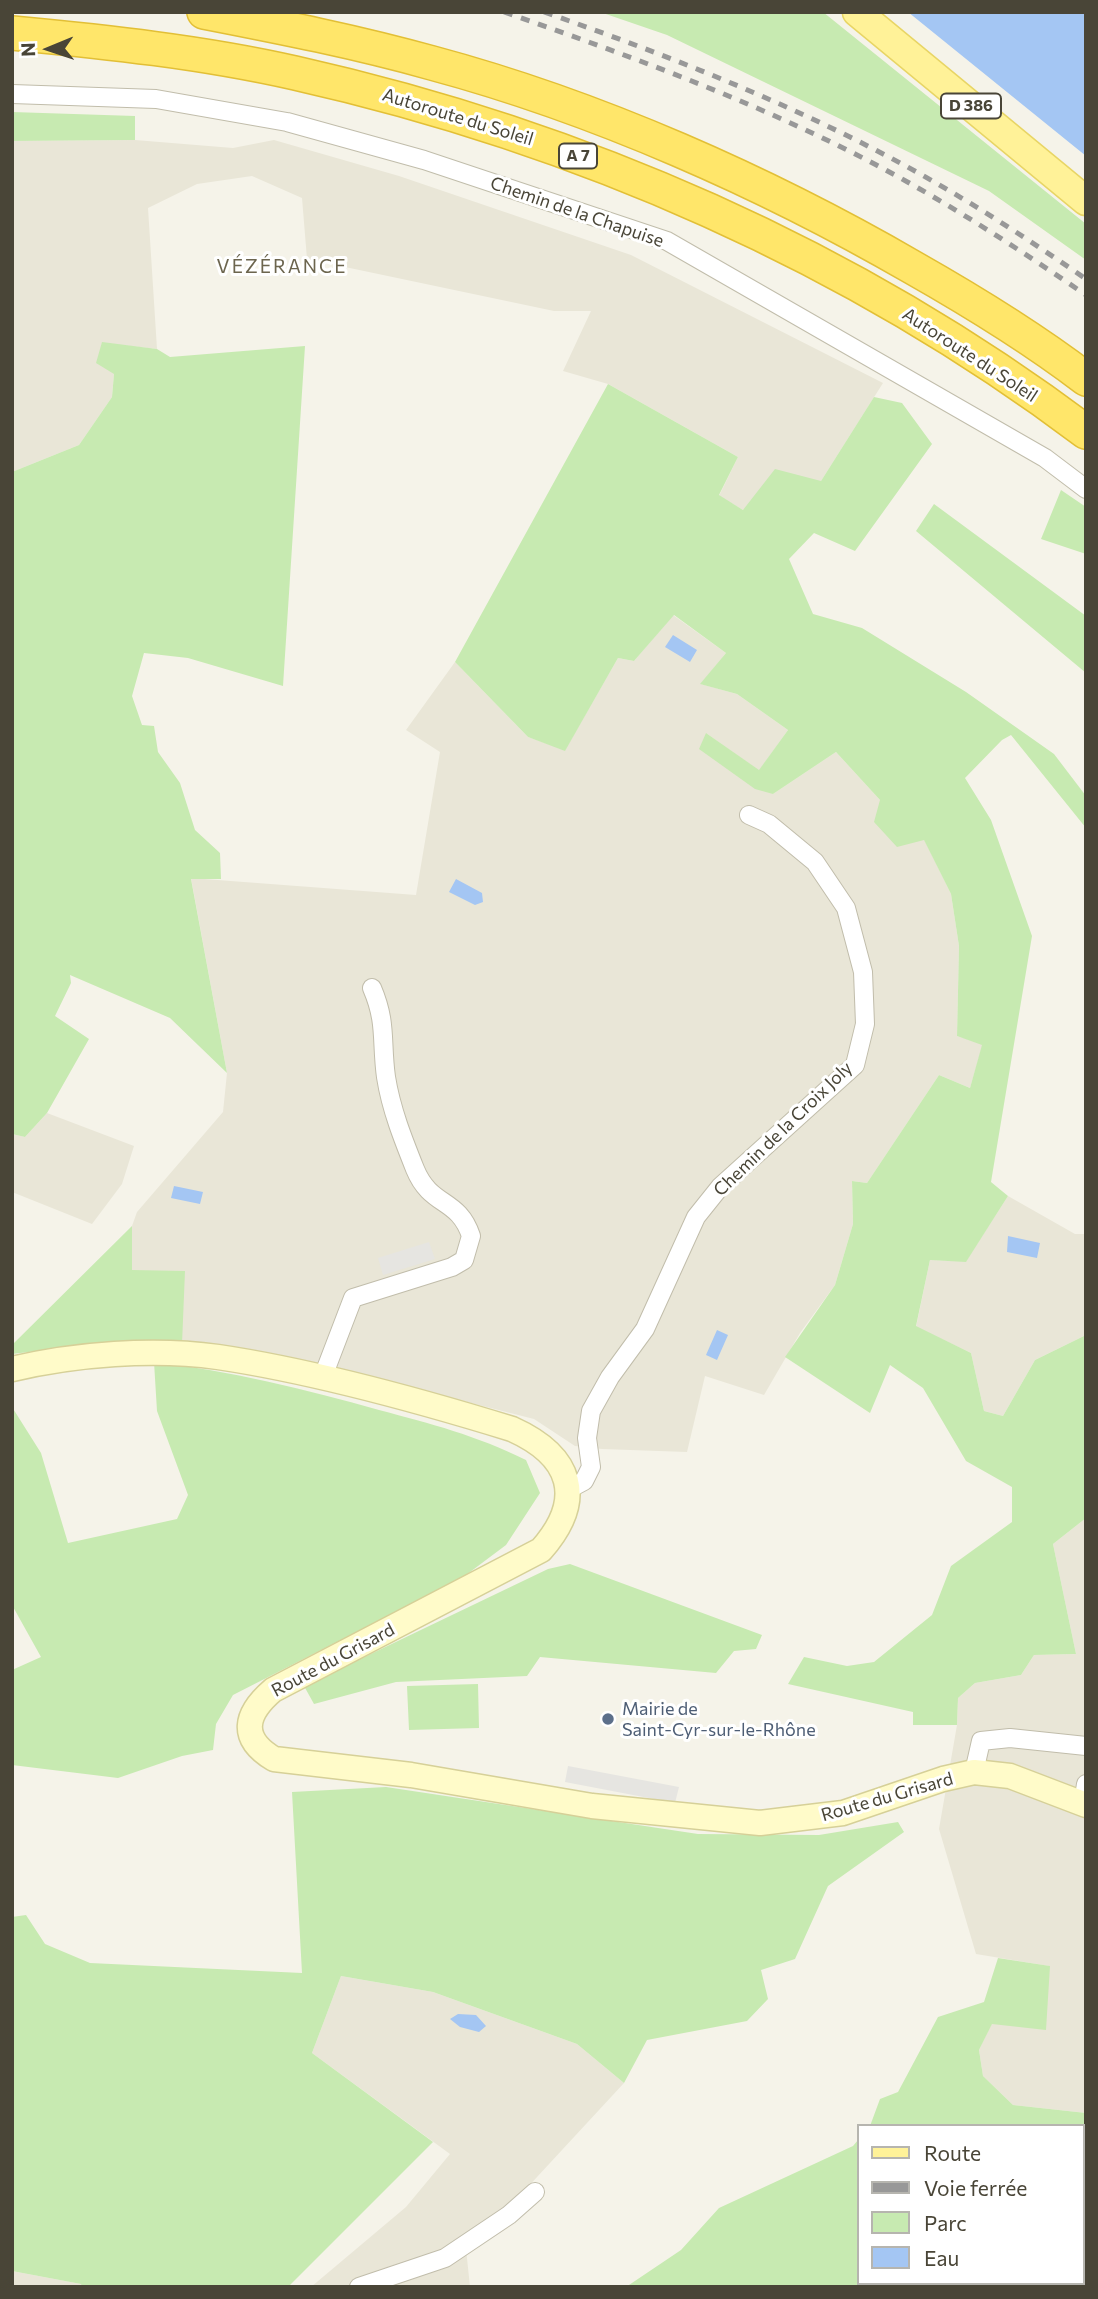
<!DOCTYPE html>
<meta charset="utf-8">
<style>
body{margin:0}
#map{position:relative;width:1098px;height:2299px;overflow:hidden;background:#f5f3e9;font-family:Commissioner,sans-serif}
canvas{display:block}
.frame{position:absolute;inset:0;border:14px solid #494537;pointer-events:none}
.legend{position:absolute;left:857px;top:2124px;width:228px;height:161px;box-sizing:border-box;background:#fff;border:2px solid #b6b5af;margin:0;padding:9px 12px;list-style:none;font-size:21px;color:#494537}
.legend li{display:flex;align-items:center;gap:14px;height:35px}
.legend b{width:35px;border:2px solid #b6b5af}
.north{position:absolute;left:14px;top:14px;width:70px;height:70px;-webkit-text-stroke:5px #fff;paint-order:stroke;rotate:268deg;font-size:19px;font-weight:700;line-height:28px;text-align:center;color:#494537}
.north::after{content:'';display:block;margin:auto;width:24px;height:32px;background:#494537;clip-path:polygon(50% 0,100% 100%,50% 72%,0 100%)}
</style>
<div id="map">
<canvas width="1098" height="2299"></canvas>
<div class="frame"></div>
<ul class="legend">
<li><b style="height:9px;background:#fff298"></b>Route</li>
<li><b style="height:9px;background:#989898"></b>Voie ferrée</li>
<li><b style="height:19px;background:#c7eab1"></b>Parc</li>
<li><b style="height:19px;background:#a4c6f3"></b>Eau</li>
</ul>
<div class="north">N</div>
</div>
<script>
const context = document.querySelector('canvas').getContext('2d');
context.lineJoin = 'round';
function fillPath(path, color) { context.fillStyle = color; context.fill(path, 'evenodd'); }
function stroke(path, color, width, dash) { context.strokeStyle = color; context.lineWidth = width; context.lineCap = dash ? 'butt' : 'round'; context.setLineDash(dash || []); context.stroke(path); }
function drawText(font, color, halo, rows, align = 'center') {
  context.font = font + ' Commissioner,sans-serif'; context.lineWidth = 6; context.setLineDash([]); context.textBaseline = 'middle'; context.strokeStyle = halo; context.fillStyle = color; for (const [text, x, y, turn = 0] of rows) {
    context.save(); context.translate(x, y); context.rotate((+turn || 0) * Math.PI / 180); context.textAlign = isNaN(turn) ? turn : align; if (halo) context.strokeText(text, 0, 0); context.fillText(text, 0, 0); context.restore();
  }
}
fillPath(new Path2D(`
 M 135,140 L 233,148 L 274,140 L 399,176 L 631,255 L 883,383 L 821,481 L 743,510 L 719,496 L 738,457 L 608,384 L 563,371 L 591,311 L 554,311 L 307,259 L 302,198 L 252,176 L 197,184 L 148,208 L 157,349 L 102,343 L 114,374 L 112,397 L 79,445 L 12,472 L 12,141 Z
 M 673,615 L 726,653 L 701,684 L 737,694 L 788,730 L 759,771 L 706,733 L 773,794 L 836,752 L 880,800 L 924,839 L 951,894 L 959,946 L 957,1036 L 983,1044 L 970,1088 L 939,1075 L 867,1183 L 852,1181 L 853,1224 L 835,1285 L 800,1333 L 764,1395 L 705,1376 L 687,1452 L 602,1449 L 575,1446 L 534,1419 L 345,1371 L 182,1344 L 132,1271 L 132,1226 L 137,1212 L 223,1112 L 227,1073 L 191,878 L 416,895 L 440,752 L 406,730 L 455,662 L 528,737 L 565,750 L 618,658 L 634,661 Z
 M 47,1113 L 134,1146 L 122,1184 L 92,1224 L 12,1192 L 12,1134 L 25,1137 Z
 M 1008,1196 L 1075,1234 L 1086,1234 L 1086,1335 L 1035,1360 L 1003,1416 L 984,1411 L 971,1353 L 916,1327 L 930,1260 L 966,1261 Z
 M 1086,1518 L 1086,2113 L 1013,2105 L 983,2076 L 979,2050 L 992,2023 L 1049,1966 L 976,1954 L 939,1829 L 957,1725 L 958,1698 L 975,1683 L 1021,1675 L 1034,1655 L 1076,1654 L 1053,1544 Z
 M 341,1976 L 433,1992 L 577,2044 L 624,2083 L 525,2190 L 465,2239 L 470,2287 L 311,2287 L 406,2207 L 450,2154 L 312,2053 Z
 M 12,2271 L 81,2284 L 82,2287 L 12,2287 Z`), '#e9e6d7');
fillPath(new Path2D(`
 M 600,12 L 823,12 L 1086,224 L 1086,260 L 989,191 L 667,35 Z
 M 12,112 L 135,116 L 135,140 L 12,141 Z
 M 102,342 L 157,349 L 170,357 L 305,346 L 283,686 L 188,658 L 144,653 L 132,696 L 142,725 L 154,726 L 158,752 L 180,783 L 195,830 L 220,853 L 221,879 L 191,879 L 227,1073 L 170,1018 L 70,975 L 71,983 L 55,1016 L 89,1039 L 47,1113 L 25,1137 L 12,1134 L 12,472 L 79,445 L 112,397 L 114,374 L 96,363 Z
 M 608,384 L 738,457 L 719,495 L 743,510 L 775,469 L 821,481 L 874,397 L 902,403 L 932,444 L 855,551 L 814,533 L 789,559 L 813,614 L 862,628 L 966,692 L 1054,754 L 1086,796 L 1086,828 L 1011,735 L 1002,740 L 965,778 L 991,820 L 1032,936 L 991,1182 L 1008,1196 L 966,1262 L 930,1260 L 916,1326 L 971,1353 L 984,1411 L 1003,1416 L 1035,1360 L 1086,1335 L 1086,1518 L 1053,1544 L 1076,1654 L 1034,1655 L 1021,1675 L 975,1683 L 958,1698 L 957,1725 L 913,1725 L 913,1712 L 788,1684 L 804,1657 L 847,1666 L 874,1662 L 932,1615 L 951,1566 L 1012,1522 L 1012,1487 L 966,1461 L 923,1388 L 890,1365 L 870,1413 L 785,1357 L 835,1285 L 853,1224 L 852,1181 L 867,1183 L 939,1075 L 970,1088 L 982,1045 L 957,1036 L 959,946 L 951,894 L 924,840 L 897,847 L 874,822 L 880,800 L 836,752 L 773,794 L 755,789 L 699,749 L 706,733 L 759,770 L 788,730 L 737,694 L 700,684 L 726,653 L 674,615 L 634,661 L 618,658 L 565,751 L 528,737 L 455,662 Z
 M 1061,490 L 1086,507 L 1086,554 L 1041,539 Z
 M 934,504 L 1086,616 L 1086,673 L 916,531 Z
 M 132,1226 L 132,1270 L 185,1271 L 182,1344 L 79,1346 L 12,1354 L 12,1345 Z
 M 154,1362 C 230,1371 305,1389 379,1410 C 432,1424 475,1435 526,1460 L 540,1493 L 506,1545 L 462,1578 L 233,1695 L 216,1724 L 213,1750 L 182,1756 L 118,1778 L 12,1765 L 12,1670 L 41,1657 L 12,1605 L 12,1407 L 41,1453 L 68,1543 L 177,1519 L 188,1495 L 157,1411 Z
 M 570,1564 L 762,1635 L 756,1649 L 734,1651 L 716,1673 L 540,1657 L 527,1676 L 396,1682 L 314,1704 L 304,1686 L 548,1569 Z
 M 478,1684 L 479,1728 L 409,1730 L 407,1686 Z
 M 386,1787 L 698,1834 L 819,1835 L 898,1822 L 904,1832 L 828,1886 L 795,1959 L 761,1970 L 768,1999 L 747,2021 L 647,2040 L 624,2083 L 577,2044 L 433,1992 L 341,1976 L 312,2053 L 433,2142 L 288,2287 L 82,2287 L 81,2284 L 12,2271 L 12,1917 L 26,1915 L 45,1944 L 90,1963 L 302,1973 L 292,1792 Z
 M 998,1958 L 1050,1966 L 1046,2030 L 992,2024 L 979,2050 L 983,2076 L 1013,2105 L 1086,2113 L 1086,2287 L 626,2287 L 681,2250 L 719,2208 L 853,2146 L 858,2140 L 858,2283 L 1082,2283 L 1082,2126 L 870,2126 L 880,2099 L 898,2092 L 938,2017 L 984,2002 Z`), '#c7eab1');
fillPath(new Path2D(`
 M 429,1242 L 435,1259 L 383,1275 L 378,1258 Z
 M 568,1766 L 679,1787 L 675,1803 L 565,1782 Z`), '#e6e5e1');
fillPath(new Path2D(`
 M 908,12 L 1086,12 L 1086,156 Z
 M 673,635 L 697,650 L 690,662 L 665,647 Z
 M 456,879 L 482,893 L 483,902 L 475,905 L 449,892 Z
 M 174,1186 L 203,1192 L 200,1204 L 171,1198 Z
 M 1008,1236 L 1040,1243 L 1037,1258 L 1007,1252 Z
 M 717,1330 L 728,1335 L 717,1360 L 706,1355 Z
 M 458,2014 L 476,2015 L 486,2026 L 479,2032 L 460,2027 L 450,2019 Z`), '#a4c6f3');
const street = new Path2D(`
 M 12,94 L 156,99 L 287,122 L 424,160 L 667,241 L 1045,458 L 1086,489
 M 322,1379 L 353,1298 L 452,1267 L 464,1260 L 471,1236 C 458,1197 431,1208 415,1169 C 403,1139 391,1109 386,1077 C 381,1041 387,1023 372,988
 M 569,1489 L 584,1481 L 591,1467 L 587,1438 L 591,1411 L 610,1377 L 645,1329 L 696,1217 L 720,1187 L 855,1065 L 865,1024 L 863,972 L 846,908 L 815,862 L 769,824 L 749,815
 M 974,1772 L 981,1741 L 1010,1738 L 1086,1746
 M 1083,1804 L 1086,1784
 M 359,2287 L 445,2258 L 509,2215 L 535,2192`);
const secondary = new Path2D(`
 M 12,1369 C 76,1354 153,1348 218,1357 C 312,1371 421,1401 512,1429 C 572,1456 586,1499 541,1550 L 273,1690 C 245,1714 239,1738 274,1759 L 411,1775 L 592,1806 L 760,1823 L 843,1813 L 943,1779 L 974,1772 L 1010,1776 L 1086,1805`);
const primary = new Path2D(`
 M 857,12 L 1086,201`);
const highway = new Path2D(`
 M 204,12 C 281,27 357,42 432,63 C 596,107 765,182 912,267 C 972,301 1031,337 1086,379
 M 12,33 C 107,42 202,52 295,73 C 580,137 852,256 1086,432`);
stroke(street, '#c1bdab', 20);
stroke(secondary, '#d6d098', 27);
stroke(primary, '#e8d565', 31);
stroke(highway, '#e2bf36', 36);
stroke(street, '#fff', 18);
stroke(secondary, '#fffbc9', 24);
stroke(primary, '#fff298', 28);
stroke(highway, '#ffe66a', 33);
stroke(new Path2D(`
 M 504,12 C 633,57 762,104 882,168 C 953,206 1020,250 1086,295
 M 544,12 C 661,53 777,98 887,156 C 956,192 1022,235 1086,279`), '#989898', 5, [9, 9]);
for (const [x, y, r, color] of [
 [608,1719,7,"#5c6f8a"]
]) { const dot = new Path2D(); dot.arc(x, y, r, 0, 2 * Math.PI); context.fillStyle = color; context.fill(dot); stroke(dot, '#fff', 2.5); }
for (const [x, y, w] of [
 [971,106,60],
 [578,156,38]
]) { const box = new Path2D(); box.roundRect(x - w / 2, y - 12.5, w, 25, 5); context.fillStyle = '#fff'; context.fill(box); stroke(box, '#494537', 2); }
drawText('bold 16px', '#494537', null, [
 ["D 386",971,106],
 ["A 7",578,156]
]);
drawText('18px', '#494537', '#fff', [
 ["Autoroute du Soleil",458,117,17],
 ["Chemin de la Chapuise",577,212,19],
 ["Autoroute du Soleil",970,355,33],
 ["Chemin de la Croix Joly",783,1129,-44],
 ["Route du Grisard",333,1660,-28],
 ["Route du Grisard",887,1797,-16]
]);
drawText('18px', '#4e5e75', '#fff', [
 ["Mairie de",622,1709],
 ["Saint-Cyr-sur-le-Rhône",622,1730]
], 'left');
context.letterSpacing = '2px';
drawText('19px', '#6c654e', '#fff', [
 ["VÉZÉRANCE",282,267]
]);
context.letterSpacing = '0px';
</script>
